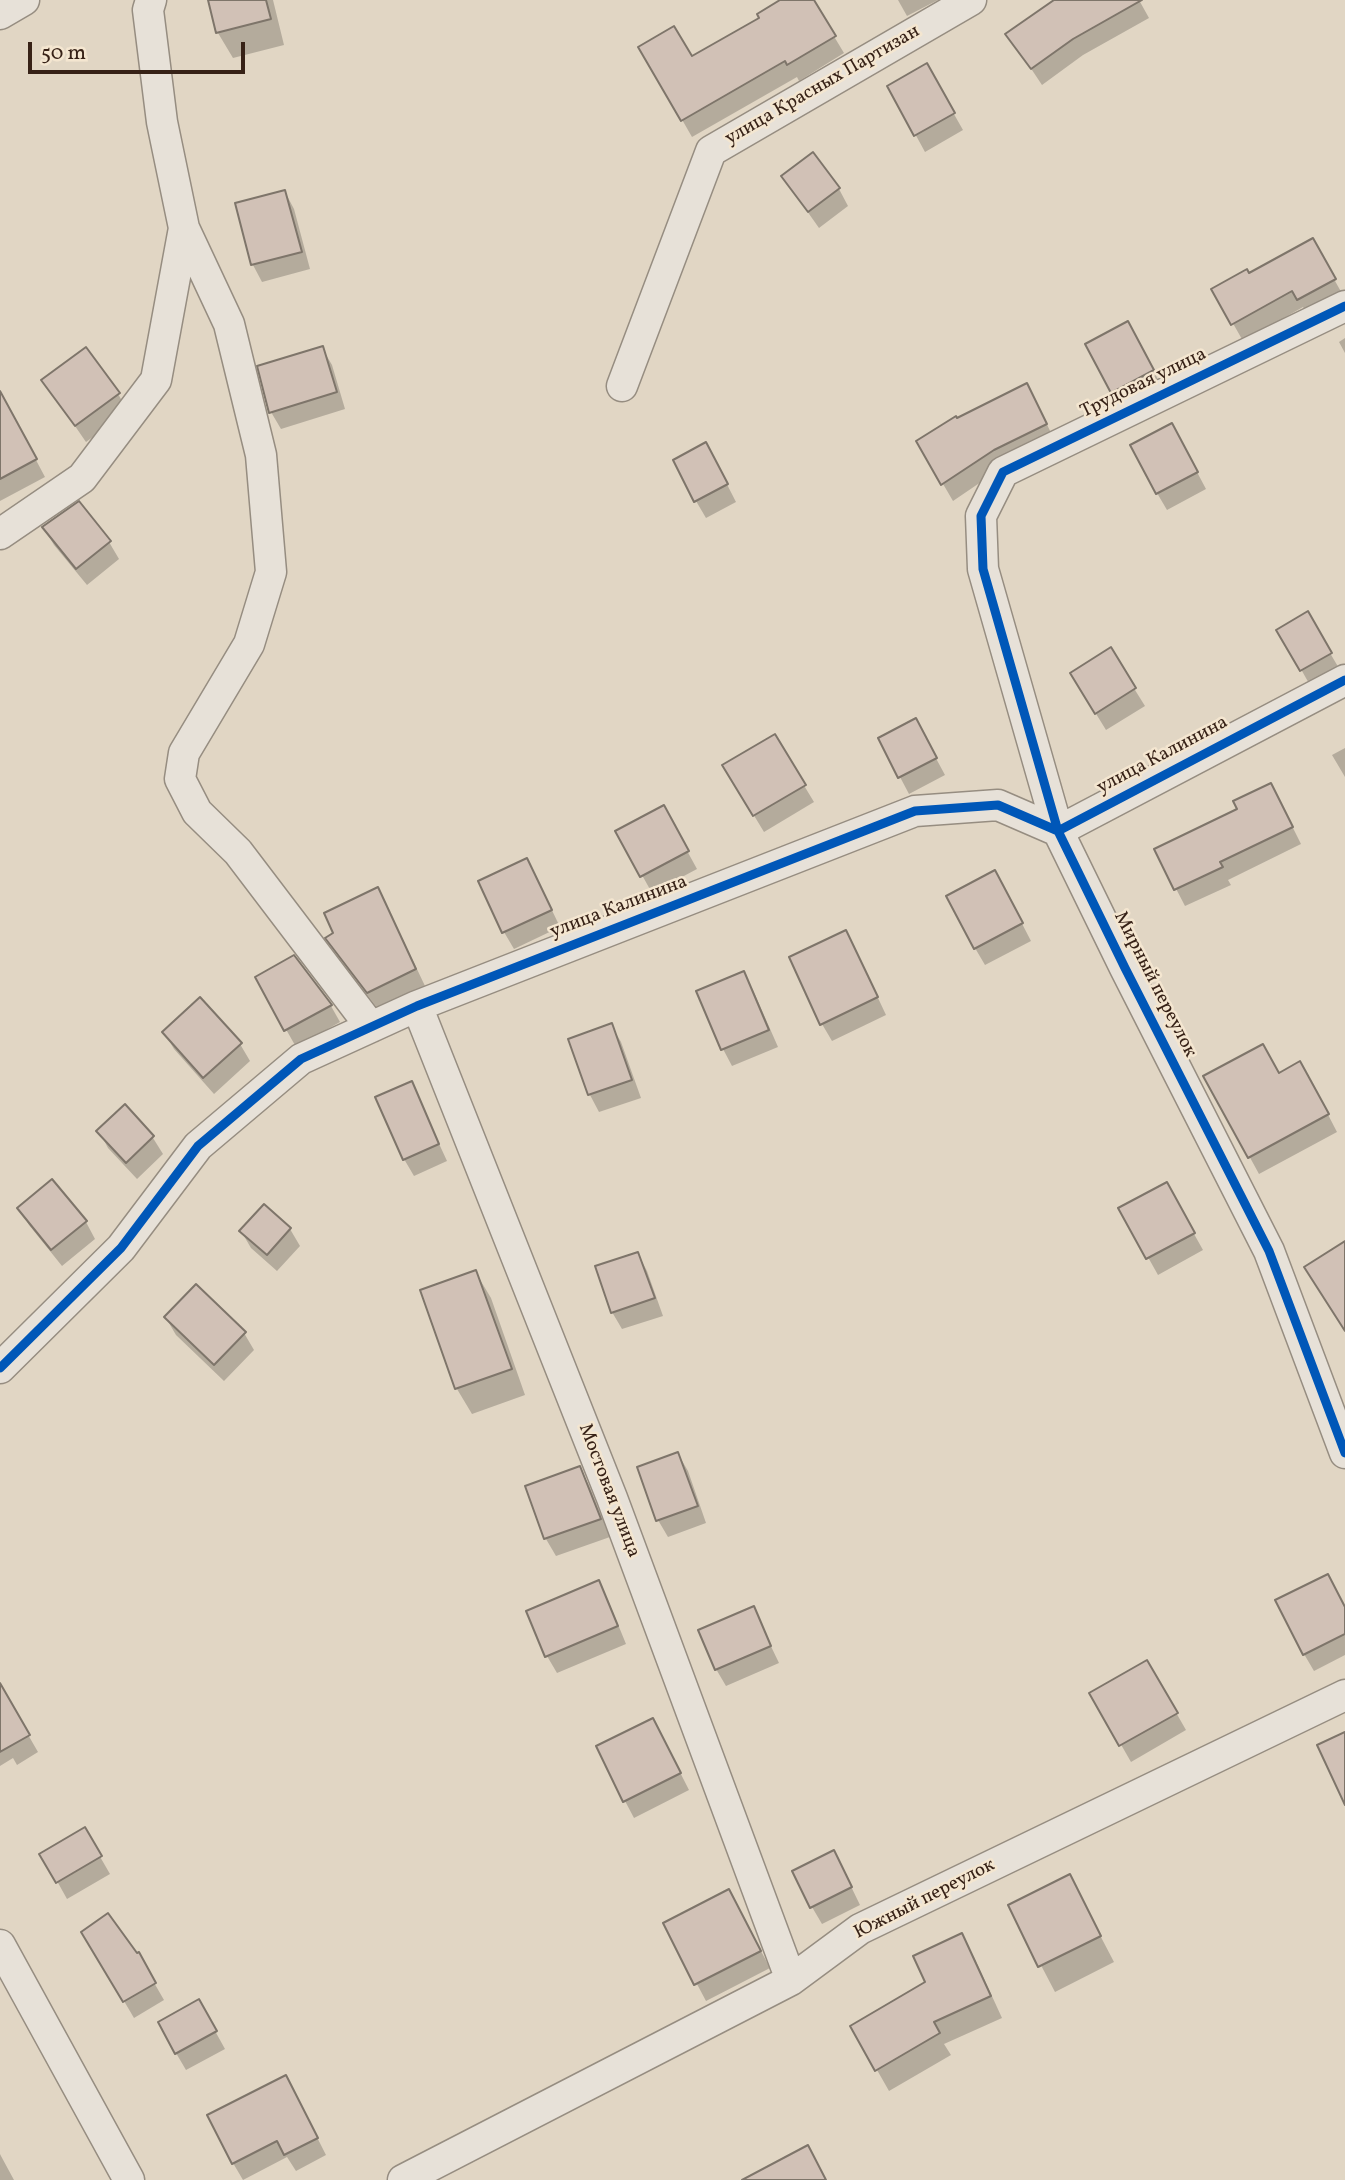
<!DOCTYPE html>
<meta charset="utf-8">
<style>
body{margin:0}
#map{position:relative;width:1345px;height:2180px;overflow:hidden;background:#e1d6c4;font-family:Vollkorn,serif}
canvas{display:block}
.scale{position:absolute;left:28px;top:42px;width:217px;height:32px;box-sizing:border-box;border:4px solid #372217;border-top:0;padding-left:9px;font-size:21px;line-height:24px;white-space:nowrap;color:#372217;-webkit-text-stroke:5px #f4e6d0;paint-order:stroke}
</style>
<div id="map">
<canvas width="1345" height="2180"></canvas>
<div class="scale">50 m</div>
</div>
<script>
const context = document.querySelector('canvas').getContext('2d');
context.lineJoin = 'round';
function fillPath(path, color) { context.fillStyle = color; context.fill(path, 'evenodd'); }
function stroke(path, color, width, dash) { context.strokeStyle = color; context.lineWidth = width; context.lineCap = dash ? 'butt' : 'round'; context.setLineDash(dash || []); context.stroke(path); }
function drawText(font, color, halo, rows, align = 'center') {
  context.font = font + ' Vollkorn,serif'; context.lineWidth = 5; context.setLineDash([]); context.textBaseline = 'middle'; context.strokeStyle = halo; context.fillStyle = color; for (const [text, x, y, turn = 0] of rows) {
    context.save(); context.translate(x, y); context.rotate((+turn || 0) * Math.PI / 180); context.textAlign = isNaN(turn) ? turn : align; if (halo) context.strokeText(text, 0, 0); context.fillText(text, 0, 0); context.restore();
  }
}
fillPath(new Path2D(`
 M 210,0 L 273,0 L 284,45 L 233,58 L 218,33 Z
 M 784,0 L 812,0 L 844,53 L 799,81 L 797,77 L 692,137 L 641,48 L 691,59 L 761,18 Z
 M 898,0 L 938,0 L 907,16 Z
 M 1057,0 L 1139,0 L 1149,18 L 1083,55 L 1042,85 L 1008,34 Z
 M 926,65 L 963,130 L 925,152 L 889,86 Z
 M 783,177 L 839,189 L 848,206 L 819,228 Z
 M 285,192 L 294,209 L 310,269 L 262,282 L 253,265 Z
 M 1312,240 L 1344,297 L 1308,316 L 1303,307 L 1243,341 L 1214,290 L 1249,275 Z
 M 1345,338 L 1345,353 L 1339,342 Z
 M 1137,340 L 1162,387 L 1122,409 L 1087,345 Z
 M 322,348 L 332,365 L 345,409 L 281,429 L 271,412 Z
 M 44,381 L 118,394 L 128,411 L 86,442 Z
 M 1036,402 L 1055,441 L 1003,467 L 953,501 L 918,441 L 956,420 Z
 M 0,419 L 20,430 L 45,477 L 0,501 Z
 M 1181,442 L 1206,489 L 1167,510 L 1157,493 Z
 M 715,461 L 736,502 L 706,518 L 696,501 Z
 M 44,528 L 109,542 L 119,559 L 87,585 L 54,545 Z
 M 1307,614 L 1340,670 L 1311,687 L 1279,630 Z
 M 1110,650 L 1145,706 L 1106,730 L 1082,691 Z
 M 774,736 L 814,802 L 764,832 L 724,766 Z
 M 925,738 L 945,775 L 909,794 L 900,777 Z
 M 1345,748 L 1345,777 L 1332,755 Z
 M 1280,802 L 1301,844 L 1228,880 L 1231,885 L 1185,906 L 1156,850 Z
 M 663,807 L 697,869 L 652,893 L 618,832 Z
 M 536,877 L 560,927 L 514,949 L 504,932 Z
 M 1004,889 L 1031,941 L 985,965 L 975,948 Z
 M 387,906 L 425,986 L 378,1009 L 337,955 L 328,938 Z
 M 855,949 L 886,1015 L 832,1041 L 822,1024 Z
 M 743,973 L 753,990 L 778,1047 L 732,1066 L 723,1049 Z
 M 257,978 L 331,1006 L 340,1022 L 296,1047 Z
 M 611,1025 L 621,1042 L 641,1098 L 599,1112 L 590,1095 L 570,1040 Z
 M 164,1032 L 240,1044 L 250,1061 L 214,1094 L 174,1049 Z
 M 1279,1075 L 1310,1080 L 1337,1132 L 1259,1174 L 1206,1077 Z
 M 411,1083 L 447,1161 L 414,1176 L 404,1159 Z
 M 125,1107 L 153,1138 L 163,1154 L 137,1179 L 108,1148 L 99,1131 Z
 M 1166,1184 L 1203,1250 L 1158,1275 L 1121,1209 Z
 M 19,1208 L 86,1222 L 95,1239 L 62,1266 L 29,1225 Z
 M 290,1229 L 300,1246 L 277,1271 L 251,1248 L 241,1231 Z
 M 638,1254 L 647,1271 L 663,1316 L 622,1329 L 612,1312 Z
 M 476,1273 L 491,1298 L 525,1395 L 472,1414 L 457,1389 L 422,1291 Z
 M 166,1318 L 244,1333 L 254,1350 L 224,1381 L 176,1335 Z
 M 678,1454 L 688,1471 L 706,1523 L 668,1537 L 658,1520 Z
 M 580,1468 L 589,1485 L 610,1537 L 556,1556 L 546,1539 L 527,1487 Z
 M 598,1583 L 608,1600 L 626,1644 L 557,1673 L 547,1656 Z
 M 1345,1608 L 1345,1655 L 1314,1671 L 1304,1654 Z
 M 753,1609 L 779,1663 L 726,1686 L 716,1669 Z
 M 1147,1662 L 1186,1730 L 1131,1762 L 1092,1694 Z
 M 5,1695 L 38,1752 L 17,1765 L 13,1758 L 0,1766 L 0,1698 Z
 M 662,1737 L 689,1790 L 634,1818 L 625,1801 Z
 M 84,1829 L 110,1874 L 67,1899 L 42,1854 Z
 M 843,1870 L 860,1905 L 822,1924 L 812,1907 Z
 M 1069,1876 L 1114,1962 L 1055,1992 L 1010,1906 Z
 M 738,1908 L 770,1968 L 706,2001 L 665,1924 Z
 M 84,1933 L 138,1955 L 164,2000 L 134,2018 Z
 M 962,1935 L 974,1957 L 1002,2018 L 944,2044 L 951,2055 L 889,2091 L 852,2026 L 927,1983 Z
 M 199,2002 L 225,2049 L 186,2070 L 176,2053 Z
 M 295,2094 L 326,2155 L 296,2171 L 287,2157 L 243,2180 L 233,2163 Z
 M 0,2154 L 1,2156 L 14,2180 L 0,2180 Z`), '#0003');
const building = new Path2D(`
 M 208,0 L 266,0 L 271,19 L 216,33 Z
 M 780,0 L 814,0 L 836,36 L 787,65 L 785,61 L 681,121 L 638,47 L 674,26 L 692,56 L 759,18 L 757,14 Z
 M 1054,0 L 1142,0 L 1073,39 L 1031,69 L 1005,34 Z
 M 927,63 L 955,113 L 914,136 L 887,86 Z
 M 813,152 L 840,188 L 808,212 L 781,176 Z
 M 285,190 L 302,252 L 251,265 L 235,203 Z
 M 1313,238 L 1336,279 L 1297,300 L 1292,291 L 1231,325 L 1211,289 L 1247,269 L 1249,273 Z
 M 1128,321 L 1154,370 L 1111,393 L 1085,344 Z
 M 323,346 L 337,392 L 269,413 L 257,366 Z
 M 86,347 L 120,393 L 75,426 L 41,380 Z
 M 1027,383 L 1047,424 L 994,450 L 941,485 L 916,441 L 956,416 L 957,418 Z
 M 0,391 L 37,459 L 0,479 Z
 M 1172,423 L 1198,472 L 1156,494 L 1130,445 Z
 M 706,442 L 728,484 L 694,502 L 673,460 Z
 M 79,501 L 111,541 L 76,569 L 42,527 Z
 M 1308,611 L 1332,653 L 1300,671 L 1276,630 Z
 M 1111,647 L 1136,688 L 1095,714 L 1070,673 Z
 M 916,718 L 937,758 L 898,778 L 878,738 Z
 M 775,734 L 806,785 L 753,816 L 722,765 Z
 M 1271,783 L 1293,827 L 1220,862 L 1223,867 L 1174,890 L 1154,849 L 1237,809 L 1233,801 Z
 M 664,805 L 689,851 L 640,877 L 615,831 Z
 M 527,858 L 552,910 L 502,933 L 478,881 Z
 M 995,870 L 1023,923 L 974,949 L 946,896 Z
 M 378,887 L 416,969 L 367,993 L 325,938 L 333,933 L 324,913 Z
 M 846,930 L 878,997 L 820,1025 L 789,957 Z
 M 294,955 L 332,1005 L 284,1031 L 255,977 Z
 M 744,971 L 769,1030 L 721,1050 L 696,991 Z
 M 200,997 L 242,1043 L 203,1078 L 162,1032 Z
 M 612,1023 L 632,1080 L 588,1095 L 568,1039 Z
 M 1263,1044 L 1279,1073 L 1300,1061 L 1329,1114 L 1248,1158 L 1203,1076 Z
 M 412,1081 L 439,1144 L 403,1160 L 375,1097 Z
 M 125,1104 L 154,1136 L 126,1163 L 96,1131 Z
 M 52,1179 L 87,1221 L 51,1250 L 17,1208 Z
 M 1167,1182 L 1195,1233 L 1146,1259 L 1118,1208 Z
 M 264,1204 L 291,1228 L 267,1255 L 239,1231 Z
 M 1345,1241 L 1345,1331 L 1304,1267 Z
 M 638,1252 L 655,1298 L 611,1313 L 595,1266 Z
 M 476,1270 L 512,1369 L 455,1389 L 420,1290 Z
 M 196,1284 L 246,1332 L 214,1365 L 164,1317 Z
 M 678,1452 L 698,1506 L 656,1521 L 637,1467 Z
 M 580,1466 L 601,1519 L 544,1539 L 525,1486 Z
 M 1328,1574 L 1345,1607 L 1345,1634 L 1303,1655 L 1275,1600 Z
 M 599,1580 L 618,1626 L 545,1657 L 526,1611 Z
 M 754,1606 L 771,1646 L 715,1670 L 698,1630 Z
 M 1147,1660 L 1178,1713 L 1119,1746 L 1089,1693 Z
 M 0,1683 L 30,1735 L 0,1752 Z
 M 653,1718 L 681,1773 L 623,1802 L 596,1746 Z
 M 1345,1732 L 1345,1805 L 1317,1745 Z
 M 85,1827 L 102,1856 L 56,1883 L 39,1854 Z
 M 834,1850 L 852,1887 L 810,1908 L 792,1871 Z
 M 1070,1874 L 1101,1936 L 1038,1967 L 1008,1905 Z
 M 729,1889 L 761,1951 L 694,1985 L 663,1923 Z
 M 108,1913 L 137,1953 L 139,1952 L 156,1983 L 123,2002 L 81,1932 Z
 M 962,1933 L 991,1996 L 934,2022 L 940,2033 L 875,2071 L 850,2026 L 925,1982 L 913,1956 Z
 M 199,1999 L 217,2031 L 175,2054 L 158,2022 Z
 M 286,2075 L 318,2138 L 284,2155 L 277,2141 L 232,2164 L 207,2115 Z
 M 808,2145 L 826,2180 L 742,2180 Z`);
fillPath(building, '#d1c1b6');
stroke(building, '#7e756a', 2);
const minor = new Path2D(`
 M 0,14 L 24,0
 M 184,228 L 229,324 L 261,455 L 271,572 L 249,644 L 184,753 L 180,779 L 197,812 L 238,852 L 371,1027
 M 1345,306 L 1003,472 L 981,516 L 983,569 L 1058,831 L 1125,968 L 1269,1251 L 1345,1453
 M 622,386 L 711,151 L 971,0
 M 0,534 L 82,478 L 156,380 L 184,228 L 162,122 L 148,10 L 151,0
 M 417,1006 L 612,1498 L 791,1980
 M 0,1368 L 121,1248 L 198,1146 L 301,1059 L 417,1006 L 915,811 L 998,805 L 1058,831 L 1345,680
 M 0,1945 L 129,2180
 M 403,2180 L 791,1980 L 860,1929 L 1345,1695`);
stroke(minor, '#968d81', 33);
stroke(minor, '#e7e1d8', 30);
stroke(new Path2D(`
 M 1345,306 L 1003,472 L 981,516 L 983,569 L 1058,831 L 1125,968 L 1269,1251 L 1345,1453
 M 0,1368 L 121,1248 L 198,1146 L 301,1059 L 417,1006 L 915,811 L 998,805 L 1058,831 L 1345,680`), '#0057b8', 9);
drawText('19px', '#372217', '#f4e6d0', [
 ["улица Красных Партизан",823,86,-30],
 ["Трудовая улица",1144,384,-26],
 ["улица Калинина",1163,756,-28],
 ["улица Калинина",619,908,-21],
 ["Мирный переулок",1154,985,63],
 ["Мостовая улица",608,1491,69],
 ["Южный переулок",925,1900,-27]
]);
</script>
